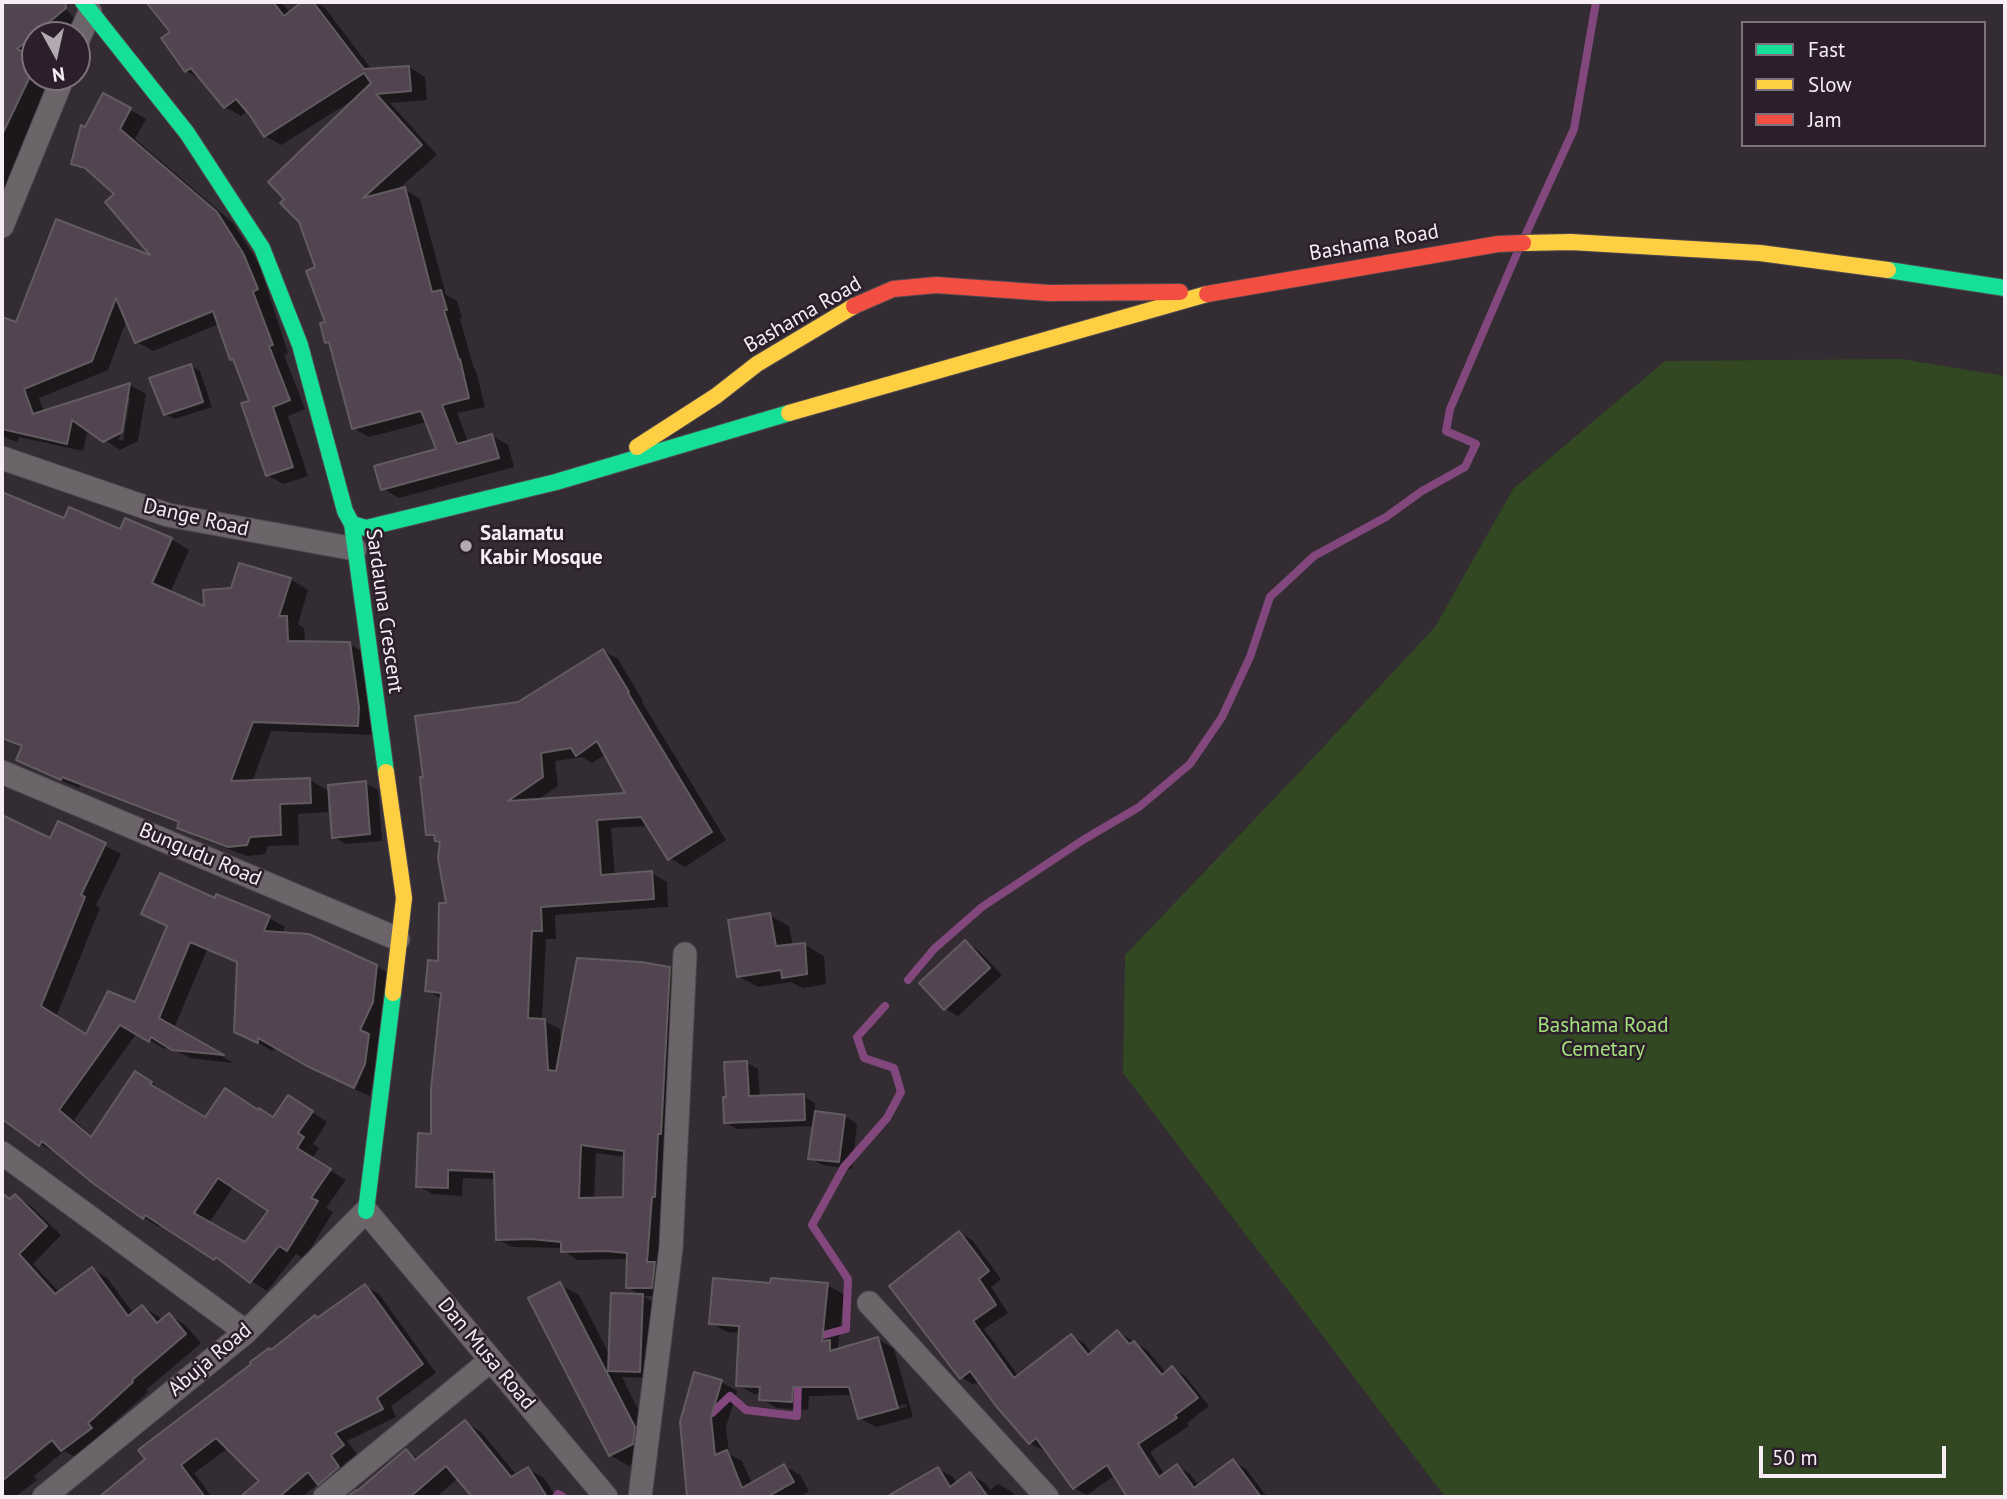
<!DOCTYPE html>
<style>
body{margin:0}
#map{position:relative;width:2007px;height:1499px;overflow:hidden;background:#332c32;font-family:"PT Sans",sans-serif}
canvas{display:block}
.frame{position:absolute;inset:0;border:4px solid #f6edf5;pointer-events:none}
.legend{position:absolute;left:1741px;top:21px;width:245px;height:126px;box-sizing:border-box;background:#2c1f2b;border:2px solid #7d717c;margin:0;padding:9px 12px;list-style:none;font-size:21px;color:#f6edf5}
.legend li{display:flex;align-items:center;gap:14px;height:35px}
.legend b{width:35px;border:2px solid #7d717c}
.north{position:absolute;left:21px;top:21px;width:70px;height:70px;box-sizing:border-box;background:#2c1f2b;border:2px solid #7d717c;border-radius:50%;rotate:172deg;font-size:19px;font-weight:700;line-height:28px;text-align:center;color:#f6edf5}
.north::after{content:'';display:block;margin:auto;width:24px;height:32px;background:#b2a9b1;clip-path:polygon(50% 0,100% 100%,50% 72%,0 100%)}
.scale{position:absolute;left:1759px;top:1446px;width:187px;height:32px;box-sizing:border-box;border:4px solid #f6edf5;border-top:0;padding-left:9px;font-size:21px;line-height:24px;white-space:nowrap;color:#f6edf5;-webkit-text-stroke:5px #2c1f2b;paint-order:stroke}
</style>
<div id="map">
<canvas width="2007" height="1499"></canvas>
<div class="frame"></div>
<ul class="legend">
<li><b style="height:9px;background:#16e098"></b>Fast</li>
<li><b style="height:9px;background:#ffcf43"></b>Slow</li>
<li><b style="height:9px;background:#f24e42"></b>Jam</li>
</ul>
<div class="north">N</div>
<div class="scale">50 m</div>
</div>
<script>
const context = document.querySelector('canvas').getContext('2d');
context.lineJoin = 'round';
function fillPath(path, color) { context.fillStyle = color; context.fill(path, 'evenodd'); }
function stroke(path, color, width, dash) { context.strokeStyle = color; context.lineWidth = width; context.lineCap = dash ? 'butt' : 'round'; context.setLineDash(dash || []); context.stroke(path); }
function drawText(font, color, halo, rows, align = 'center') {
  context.font = font + ' "PT Sans",sans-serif'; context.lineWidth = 5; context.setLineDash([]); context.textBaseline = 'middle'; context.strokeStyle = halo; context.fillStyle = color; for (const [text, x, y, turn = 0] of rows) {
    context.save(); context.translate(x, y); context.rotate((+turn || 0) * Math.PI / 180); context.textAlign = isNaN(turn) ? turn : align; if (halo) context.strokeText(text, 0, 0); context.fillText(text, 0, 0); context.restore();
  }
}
fillPath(new Path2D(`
 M 1901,359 L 2005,376 L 2005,1497 L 1445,1497 L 1123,1073 L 1125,955 L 1311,760 L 1435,627 L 1513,489 L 1665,361 Z`), '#314822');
fillPath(new Path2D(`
 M 2,2 L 60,2 L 80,25 L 68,35 L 35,35 L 35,77 L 55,77 L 2,223 Z
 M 148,2 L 281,2 L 290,13 L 305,2 L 314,2 L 325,8 L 372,70 L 409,67 L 425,77 L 427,100 L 390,103 L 437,155 L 396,191 L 404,189 L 420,199 L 446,295 L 457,301 L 462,318 L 460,319 L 474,369 L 476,371 L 485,407 L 457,413 L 468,442 L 492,436 L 508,445 L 514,467 L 399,498 L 382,488 L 438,450 L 427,422 L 369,437 L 353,428 L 332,344 L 326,341 L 327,323 L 317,268 L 300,221 L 287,199 L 357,99 L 356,98 L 281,145 L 265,136 L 248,110 L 241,116 L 225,107 L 202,80 L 186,71 L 172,32 Z
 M 104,95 L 146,119 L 135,139 L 233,223 L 259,264 L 288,353 L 284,355 L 305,409 L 288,416 L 308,476 L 283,484 L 267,475 L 251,402 L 235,361 L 232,359 L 219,324 L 153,351 L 137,342 L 127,319 L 108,370 L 39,398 L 44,413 L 130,385 L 146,394 L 138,441 L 120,450 L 88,429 L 83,451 L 19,437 L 17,442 L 2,436 L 2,330 L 6,320 L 17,324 L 156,259 L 117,194 L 95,174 L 73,164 L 86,130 ZM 126,398 L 130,398 L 123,441 L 119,440 Z
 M 191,366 L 200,371 L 212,407 L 175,419 L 165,414 Z
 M 6,496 L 65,520 L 121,532 L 126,520 L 171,539 L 189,550 L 170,593 L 206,609 L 233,589 L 290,579 L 308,590 L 298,624 L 304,628 L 305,643 L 349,644 L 367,654 L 375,735 L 271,731 L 252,782 L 310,780 L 330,792 L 365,783 L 378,790 L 382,841 L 346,844 L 334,837 L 331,803 L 328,803 L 328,812 L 298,814 L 299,845 L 268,846 L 265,854 L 247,856 L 197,837 L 179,827 L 180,824 L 80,785 L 79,788 L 36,770 L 18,760 L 23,748 L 2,739 L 2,506 Z
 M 603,651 L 618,659 L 643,701 L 642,702 L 726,840 L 685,867 L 670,858 L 648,826 L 611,828 L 615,875 L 651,873 L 667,882 L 668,907 L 555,915 L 556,939 L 546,939 L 542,1020 L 560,1029 L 561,1047 L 670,968 L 685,977 L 667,1296 L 643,1296 L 655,1303 L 652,1378 L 622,1377 L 653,1439 L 652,1454 L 629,1466 L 610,1455 L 559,1284 L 579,1295 L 610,1356 L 642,1296 L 628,1287 L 628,1259 L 578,1260 L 563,1251 L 563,1248 L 512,1247 L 497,1239 L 496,1179 L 463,1178 L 462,1196 L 433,1194 L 418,1186 L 433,1135 L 442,999 L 427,990 L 439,963 L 449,905 L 442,842 L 427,834 L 519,704 ZM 606,754 L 628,794 L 536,801 L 558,786 L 555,761 L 582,757 L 592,763 ZM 596,1153 L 626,1157 L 624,1198 L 594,1199 Z
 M 2,817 L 51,840 L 59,823 L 121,854 L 96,905 L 100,908 L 56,1017 L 87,1036 L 136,1004 L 217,896 L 269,918 L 285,927 L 282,934 L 377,966 L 393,976 L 370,1096 L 325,1075 L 274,1045 L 273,1051 L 235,1031 L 239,964 L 207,950 L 174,1028 L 233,1063 L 190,1058 L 167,1045 L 165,1049 L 137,1033 L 74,1120 L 93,1137 L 151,1082 L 166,1093 L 165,1095 L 206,1119 L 259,1111 L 274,1119 L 304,1107 L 327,1122 L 313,1144 L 319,1148 L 312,1159 L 346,1180 L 326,1208 L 333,1212 L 304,1259 L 296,1254 L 267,1291 L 162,1223 L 159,1227 L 143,1217 L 57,1151 L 56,1153 L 40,1144 L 2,1117 L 2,1100 L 4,1097 L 2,1096 ZM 234,1186 L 271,1211 L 245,1244 L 209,1223 Z
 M 769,915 L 789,926 L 793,946 L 805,945 L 824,956 L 826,984 L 803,988 L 791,982 L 758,987 L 738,976 Z
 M 965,943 L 978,950 L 1002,975 L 958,1016 L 945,1009 Z
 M 747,1063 L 758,1069 L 760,1098 L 804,1096 L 815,1103 L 815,1112 L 845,1116 L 857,1124 L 852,1169 L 823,1165 L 810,1158 L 815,1126 L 737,1129 L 725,1122 L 728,1099 Z
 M 2,1194 L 11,1201 L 15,1197 L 31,1206 L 61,1235 L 33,1264 L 60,1293 L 92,1269 L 107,1278 L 134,1314 L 142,1307 L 158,1316 L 162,1321 L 169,1315 L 184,1324 L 201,1343 L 146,1390 L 148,1392 L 102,1433 L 106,1438 L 78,1459 L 64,1451 L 34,1476 L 37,1480 L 15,1497 L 2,1497 Z
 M 959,1233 L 972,1240 L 1001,1279 L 991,1287 L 1008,1313 L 984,1329 L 1019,1377 L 1071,1336 L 1084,1343 L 1092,1353 L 1118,1332 L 1147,1350 L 1166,1373 L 1172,1368 L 1185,1376 L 1209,1406 L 1187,1423 L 1189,1426 L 1150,1452 L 1165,1475 L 1177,1466 L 1190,1474 L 1199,1486 L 1233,1461 L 1246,1469 L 1267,1497 L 1130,1497 L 1115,1475 L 1087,1495 L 1074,1488 L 1045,1449 L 1043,1450 L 1030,1443 L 979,1381 L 974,1385 L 961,1377 Z
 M 772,1285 L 827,1285 L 844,1294 L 838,1347 L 842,1350 L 878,1339 L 894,1349 L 913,1417 L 876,1427 L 860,1418 L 854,1395 L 809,1396 L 808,1410 L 777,1408 L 761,1399 L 761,1395 L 754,1394 L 738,1385 L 741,1333 L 727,1332 L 711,1323 ZM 906,1404 L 907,1407 L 870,1417 L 870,1414 Z
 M 365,1286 L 379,1294 L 436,1373 L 391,1406 L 396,1417 L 347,1441 L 357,1454 L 344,1464 L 353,1476 L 333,1492 L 318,1484 L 302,1497 L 243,1497 L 261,1482 L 228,1448 L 194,1473 L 212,1497 L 101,1497 L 147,1460 L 272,1351 Z
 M 721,1382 L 737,1391 L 726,1427 L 729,1454 L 742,1461 L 752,1484 L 784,1466 L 800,1475 L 809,1491 L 799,1497 L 688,1497 L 681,1423 Z
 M 465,1422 L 481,1432 L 517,1476 L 528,1469 L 544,1478 L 556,1497 L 474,1497 L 458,1478 L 436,1497 L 349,1497 L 406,1451 L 419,1459 Z
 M 938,1469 L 953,1477 L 957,1484 L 970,1474 L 985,1483 L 990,1490 L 998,1484 L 1012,1492 L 1016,1497 L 900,1497 L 897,1493 Z`), '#0007');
stroke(new Path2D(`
 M 1525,236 L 1574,129 L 1596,2
 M 908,980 L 934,949 L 982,907 L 1083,840 L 1139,807 L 1190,764 L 1222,717 L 1250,657 L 1270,597 L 1314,556 L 1386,517 L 1422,491 L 1465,467 L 1476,444 L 1446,431 L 1450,409 L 1518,251
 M 812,1338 L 846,1329 L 848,1279 L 812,1225 L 844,1167 L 887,1118 L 901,1092 L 894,1068 L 864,1058 L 857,1037 L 885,1006
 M 712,1413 L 730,1396 L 746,1410 L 797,1416 L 798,1378
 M 556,1497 L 558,1494 L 563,1497`), '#82487e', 8);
const building = new Path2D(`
 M 2,2 L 65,2 L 66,8 L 17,49 L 35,57 L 35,66 L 2,135 Z
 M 146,2 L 273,2 L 284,16 L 302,2 L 313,2 L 364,69 L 409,66 L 411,91 L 376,94 L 422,145 L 363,198 L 405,187 L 432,292 L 441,290 L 447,310 L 444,310 L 459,360 L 460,359 L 469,398 L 442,405 L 457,444 L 492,434 L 499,458 L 381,490 L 374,466 L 436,449 L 421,411 L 352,429 L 329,342 L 325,343 L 320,323 L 325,322 L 306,271 L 315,267 L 299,222 L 280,203 L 284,199 L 268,182 L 371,83 L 364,73 L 264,137 L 249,114 L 236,99 L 224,108 L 191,68 L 185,72 L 161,38 L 170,32 Z
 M 103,93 L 131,108 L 120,129 L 217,212 L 243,253 L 258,289 L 253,292 L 273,345 L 269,346 L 290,400 L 273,407 L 293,467 L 266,476 L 241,403 L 249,401 L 233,359 L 230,360 L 213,311 L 135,343 L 116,298 L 92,361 L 24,389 L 33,414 L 130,383 L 122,432 L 103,442 L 72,420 L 67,444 L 2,429 L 2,317 L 16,322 L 56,219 L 150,255 L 105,202 L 114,194 L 85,168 L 71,164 L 81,125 L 85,127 Z
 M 191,364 L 203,402 L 164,415 L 149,378 Z
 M 2,492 L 64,518 L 69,507 L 120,529 L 125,518 L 172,538 L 152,583 L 204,606 L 203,590 L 231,588 L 239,563 L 291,578 L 279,616 L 287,616 L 288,641 L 350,642 L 359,707 L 358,726 L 253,722 L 231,781 L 310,778 L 311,803 L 280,804 L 281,835 L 250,837 L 247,845 L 228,847 L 177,828 L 179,822 L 62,777 L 61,780 L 16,760 L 22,746 L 2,738 Z
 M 603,649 L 629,692 L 628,693 L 712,832 L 668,860 L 641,817 L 597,820 L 601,875 L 652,871 L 654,899 L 541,907 L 542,931 L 532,931 L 528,1016 L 528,1018 L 545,1019 L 548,1070 L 556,1071 L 577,958 L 641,962 L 670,967 L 661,1134 L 658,1134 L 655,1197 L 652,1197 L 647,1262 L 655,1262 L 652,1288 L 626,1288 L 627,1253 L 606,1251 L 561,1252 L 561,1242 L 531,1239 L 496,1240 L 494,1172 L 448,1170 L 448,1188 L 416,1187 L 418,1133 L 431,1134 L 431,1089 L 441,993 L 425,991 L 428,960 L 438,961 L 439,903 L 446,903 L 438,858 L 440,842 L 435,841 L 434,835 L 426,835 L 420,777 L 423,777 L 415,716 L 518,702 ZM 597,741 L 625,793 L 508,801 L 543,777 L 541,753 L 571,748 L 576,756 ZM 581,1145 L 624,1151 L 623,1197 L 579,1198 Z
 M 366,781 L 370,834 L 332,838 L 328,785 Z
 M 2,815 L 50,838 L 58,821 L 106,843 L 81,895 L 85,897 L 41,1006 L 86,1034 L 108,991 L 135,1002 L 167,926 L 141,914 L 160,873 L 215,898 L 216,894 L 270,916 L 264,931 L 309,934 L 377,965 L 373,1002 L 360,1030 L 369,1034 L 365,1064 L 354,1088 L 307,1066 L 258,1038 L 258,1043 L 234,1032 L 237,962 L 190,942 L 159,1018 L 224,1055 L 172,1050 L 151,1037 L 149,1042 L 120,1025 L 59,1110 L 91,1137 L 135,1071 L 152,1082 L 150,1084 L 205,1117 L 225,1088 L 258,1110 L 259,1108 L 273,1117 L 288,1095 L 313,1111 L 298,1133 L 304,1137 L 297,1148 L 331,1169 L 311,1198 L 318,1201 L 287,1251 L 279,1246 L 250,1283 L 216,1257 L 214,1260 L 145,1215 L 143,1219 L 94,1184 L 42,1141 L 39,1146 L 2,1119 ZM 218,1178 L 268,1211 L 245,1242 L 194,1213 Z
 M 770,913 L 776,946 L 805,943 L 807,974 L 782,978 L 781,970 L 737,977 L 728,920 Z
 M 965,940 L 990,968 L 944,1010 L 919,983 Z
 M 747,1061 L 749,1096 L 804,1094 L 805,1120 L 724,1123 L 723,1097 L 726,1097 L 724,1062 Z
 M 815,1111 L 845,1115 L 839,1162 L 808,1159 Z
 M 2,1193 L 10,1199 L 15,1194 L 47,1226 L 19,1254 L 55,1294 L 92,1267 L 128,1316 L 142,1305 L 157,1323 L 169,1313 L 186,1334 L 132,1380 L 133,1382 L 88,1423 L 92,1428 L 61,1451 L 52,1440 L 2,1481 Z
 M 959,1231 L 989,1271 L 979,1279 L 996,1305 L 973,1321 L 1014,1378 L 1071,1334 L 1088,1355 L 1117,1330 L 1129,1344 L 1134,1341 L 1162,1375 L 1172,1366 L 1198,1398 L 1175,1415 L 1177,1418 L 1138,1444 L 1159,1477 L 1177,1464 L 1194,1488 L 1233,1459 L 1261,1497 L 1127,1497 L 1107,1465 L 1073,1489 L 1036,1438 L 1029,1444 L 996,1406 L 970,1371 L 960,1379 L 889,1286 Z
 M 713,1278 L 770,1283 L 771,1278 L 828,1283 L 822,1341 L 830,1340 L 830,1351 L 878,1337 L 898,1408 L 858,1419 L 849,1387 L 793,1387 L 792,1402 L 759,1400 L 760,1387 L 736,1386 L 739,1326 L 709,1324 Z
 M 560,1282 L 635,1427 L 633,1444 L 609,1456 L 528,1298 Z
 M 365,1284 L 423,1364 L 377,1398 L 383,1409 L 335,1433 L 344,1445 L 331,1455 L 339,1467 L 318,1485 L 308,1472 L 279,1497 L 240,1497 L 259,1481 L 216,1438 L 181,1465 L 205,1497 L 99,1497 L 145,1459 L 138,1450 L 251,1364 L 250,1362 L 269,1348 L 271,1350 L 315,1315 L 317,1318 Z
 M 611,1293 L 643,1294 L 640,1372 L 608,1371 Z
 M 694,1372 L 722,1380 L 711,1417 L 715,1455 L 727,1450 L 742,1488 L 784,1464 L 794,1482 L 767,1497 L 687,1497 L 680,1422 Z
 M 465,1420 L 511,1477 L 528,1467 L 547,1497 L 472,1497 L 446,1466 L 410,1497 L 347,1497 L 356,1490 L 357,1491 L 406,1449 L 415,1460 Z
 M 938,1467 L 950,1487 L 970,1472 L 988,1497 L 886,1497 Z`);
fillPath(building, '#524451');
stroke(building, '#625c61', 2);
const street = new Path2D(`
 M 77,42 L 90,12
 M 2,226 L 63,77
 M 2,458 L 168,515 L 355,549
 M 2,772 L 398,939
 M 2,1153 L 246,1332
 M 869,1303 L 1047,1497
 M 44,1497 L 246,1332 L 366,1211 L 606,1497
 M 325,1497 L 491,1360
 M 640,1497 L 671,1248 L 685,954`);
const fast = new Path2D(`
 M 83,2 L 187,133 L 262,248 L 300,345 L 345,511 L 352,524 L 386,772
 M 1888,270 L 2005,288
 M 352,524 L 366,528 L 556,482 L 789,413
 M 366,1211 L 393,993`);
const slow = new Path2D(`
 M 1523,243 L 1571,242 L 1760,253 L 1888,270
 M 789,413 L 1207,294
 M 637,447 L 716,396 L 757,364 L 854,306
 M 386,772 L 404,898 L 393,993`);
const jam = new Path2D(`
 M 1207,294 L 1498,244 L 1523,243
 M 854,306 L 893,289 L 936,285 L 1049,293 L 1180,292`);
stroke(street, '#4f484e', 25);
stroke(fast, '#4f484e', 18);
stroke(slow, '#4f484e', 18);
stroke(jam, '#4f484e', 18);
stroke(street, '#6b656a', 23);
stroke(fast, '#16e098', 16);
stroke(slow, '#ffcf43', 16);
stroke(jam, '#f24e42', 16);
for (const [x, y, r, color] of [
 [466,546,7,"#b2a9b1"]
]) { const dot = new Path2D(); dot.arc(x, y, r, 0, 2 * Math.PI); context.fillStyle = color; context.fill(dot); stroke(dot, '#2c1f2b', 2.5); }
drawText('21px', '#f6edf5', '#2c1f2b', [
 ["Bashama Road",1374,243,-10],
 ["Bashama Road",803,315,-30],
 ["Dange Road",196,518,13],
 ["Sardauna Crescent",384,611,82],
 ["Bungudu Road",200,855,23],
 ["Dan Musa Road",486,1354,50],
 ["Abuja Road",210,1360,-40]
]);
drawText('bold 21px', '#f6edf5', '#2c1f2b', [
 ["Salamatu",480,534],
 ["Kabir Mosque",480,558]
], 'left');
drawText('21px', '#a2e17c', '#2c1f2b', [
 ["Bashama Road",1603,1026],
 ["Cemetary",1603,1050]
]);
</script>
